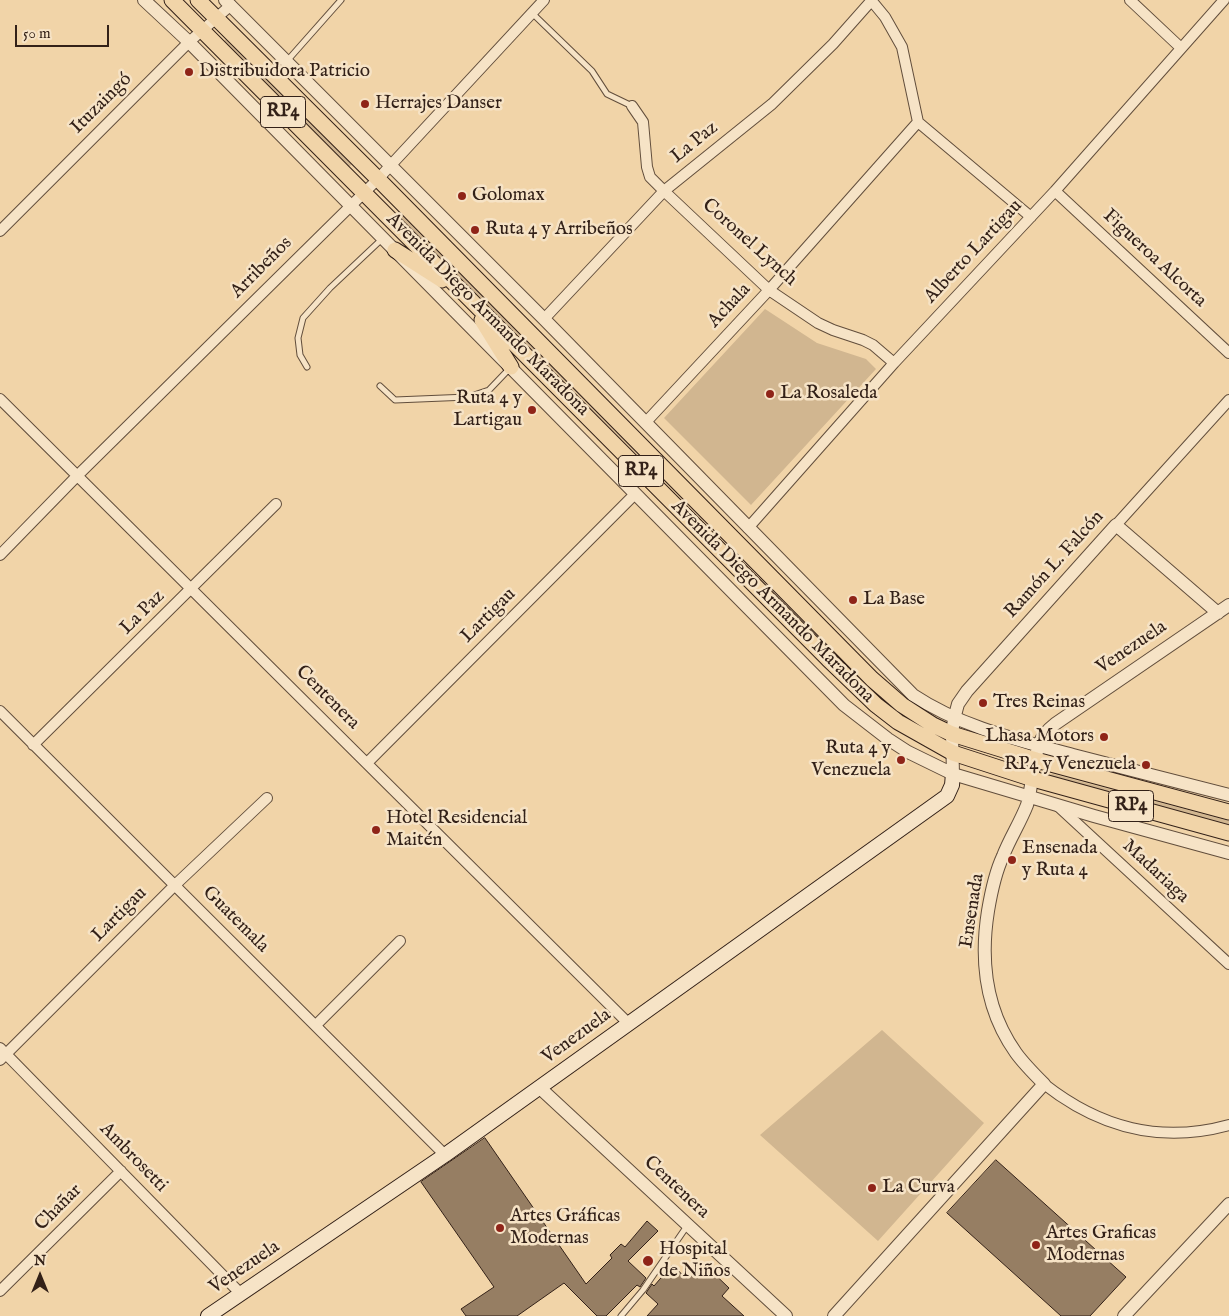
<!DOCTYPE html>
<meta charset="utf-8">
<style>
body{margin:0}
#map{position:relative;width:1229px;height:1316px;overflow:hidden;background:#f1d4a8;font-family:"IM FELL English",serif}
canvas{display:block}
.north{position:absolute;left:15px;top:1251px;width:50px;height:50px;-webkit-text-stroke:4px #f6e3c6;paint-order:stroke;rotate:0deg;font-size:14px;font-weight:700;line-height:20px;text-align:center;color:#332118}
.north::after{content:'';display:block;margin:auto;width:18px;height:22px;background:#332118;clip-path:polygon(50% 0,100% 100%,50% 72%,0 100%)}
.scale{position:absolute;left:15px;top:25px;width:94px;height:22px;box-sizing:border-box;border:2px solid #332118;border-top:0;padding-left:6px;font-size:15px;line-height:18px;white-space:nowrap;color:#332118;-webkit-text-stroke:4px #f6e3c6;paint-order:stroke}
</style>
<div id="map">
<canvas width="1229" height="1316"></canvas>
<div class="north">N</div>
<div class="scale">50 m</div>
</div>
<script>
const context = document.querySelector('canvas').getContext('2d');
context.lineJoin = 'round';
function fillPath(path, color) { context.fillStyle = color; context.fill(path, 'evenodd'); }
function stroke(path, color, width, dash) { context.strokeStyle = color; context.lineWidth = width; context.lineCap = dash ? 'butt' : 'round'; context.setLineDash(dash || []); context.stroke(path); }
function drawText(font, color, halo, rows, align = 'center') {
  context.font = font + ' "IM FELL English",serif'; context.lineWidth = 5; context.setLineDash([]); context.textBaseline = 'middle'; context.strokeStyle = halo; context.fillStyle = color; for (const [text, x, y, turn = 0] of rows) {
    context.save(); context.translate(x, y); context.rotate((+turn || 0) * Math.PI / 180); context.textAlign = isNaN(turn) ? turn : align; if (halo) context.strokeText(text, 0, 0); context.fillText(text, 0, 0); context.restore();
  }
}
fillPath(new Path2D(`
 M 227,38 L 352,164 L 349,167 L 224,41 Z
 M 399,211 L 706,518 L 702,519 L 397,214 Z
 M 765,309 L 817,343 L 866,359 L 876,369 L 751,505 L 664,418 Z
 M 1053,774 L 1229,821 L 1229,828 L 1045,775 Z
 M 882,1030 L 984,1123 L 878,1241 L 760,1135 Z`), '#d1b690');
const building = new Path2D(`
 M 485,1138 L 586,1284 L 612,1258 L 610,1255 L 621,1244 L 625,1247 L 647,1221 L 658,1231 L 628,1261 L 646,1278 L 640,1287 L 637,1285 L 606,1316 L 597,1316 L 564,1283 L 517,1316 L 466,1316 L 461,1309 L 494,1287 L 421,1182 Z
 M 996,1160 L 1126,1277 L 1090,1316 L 1061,1316 L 947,1213 Z
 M 702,1262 L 729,1288 L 722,1296 L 744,1316 L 647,1316 L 658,1304 L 646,1293 L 652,1284 L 654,1286 L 672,1265 L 686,1278 Z`);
fillPath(building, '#967e63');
stroke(building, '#332118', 1);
const service = new Path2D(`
 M 532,13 L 592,71 L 607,94 L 632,106
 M 287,61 L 341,0
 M 307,367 L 300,355 L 298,338 L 303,318 L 330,288 L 382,239
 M 380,386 L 395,400 L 468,397 L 489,390 L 511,367
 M 621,1316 L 643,1290 L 687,1226`);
const minor = new Path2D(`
 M 871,0 L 885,17 L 902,47 L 918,122 L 1031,217
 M 1130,0 L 1181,48
 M 632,106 L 643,122 L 647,167 L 650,177 L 664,191 L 769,290 L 818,323 L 833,330 L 863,340 L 873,345 L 894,363
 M 1055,191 L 1229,353
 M 0,231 L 189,42 L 231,5
 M 544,319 L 664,191 L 772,104 L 833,44 L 872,0
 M 0,399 L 628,1023
 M 646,422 L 769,290 L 918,122
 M 1116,525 L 1229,400
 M 748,528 L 894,363 L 1055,191 L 1224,0
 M 0,555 L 77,476 L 378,179 L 544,0
 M 0,711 L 445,1155
 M 33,745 L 276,504
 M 367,763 L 635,494
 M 1058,806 L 1229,964
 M 316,1025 L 400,941
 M 0,1048 L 240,1293
 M 0,1060 L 175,885 L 267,798
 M 1044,1084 C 1100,1128 1160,1144 1229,1125
 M 0,1291 L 121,1171`);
const tertiary = new Path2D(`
 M 144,0 L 189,42 L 844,705 L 888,739 L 908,752 L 953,774 L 1094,816 L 1229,853
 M 225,0 L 544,319 L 913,695 C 961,727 1018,740 1073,755 C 1125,768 1177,782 1229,795
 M 953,774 L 952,734 L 954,719 L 958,704 L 967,691 L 1116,525 L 1218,613
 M 540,1088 L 786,1316
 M 834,1316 L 1044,1084 C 1034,1074 1024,1064 1016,1053 C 986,1011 980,961 988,911 C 991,893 995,873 1003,856 C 1010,838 1020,823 1027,805 C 1033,785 1033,750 1044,735 C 1047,731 1051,727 1055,724 L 1229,605
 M 1124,1316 L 1229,1204`);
const secondary = new Path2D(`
 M 208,1316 L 445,1155 L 947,796 L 952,785 L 953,774`);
const primary = new Path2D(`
 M 172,0 L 828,659 L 876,705 L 898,722 L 953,753 L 1033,779 L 1229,833
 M 198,0 L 378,179 L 872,679 L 902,705 L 933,725 L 952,734 L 1036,760 L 1229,812
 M 395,250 L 442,280
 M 482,320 L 511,367`);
stroke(service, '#624e3c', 7);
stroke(minor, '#624e3c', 12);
stroke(tertiary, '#624e3c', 14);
stroke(secondary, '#332118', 16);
stroke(primary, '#332118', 17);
stroke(service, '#f6e3c6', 5);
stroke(minor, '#f6e3c6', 10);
stroke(tertiary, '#f6e3c6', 12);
stroke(secondary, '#f6e3c6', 14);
stroke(primary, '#f1d4a8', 15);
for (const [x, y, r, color] of [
 [189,72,5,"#8f2418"],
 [365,104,5,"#8f2418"],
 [462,196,5,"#8f2418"],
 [475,230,5,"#8f2418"],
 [770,394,5,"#8f2418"],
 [532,410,5,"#8f2418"],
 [853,600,5,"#8f2418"],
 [983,703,5,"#8f2418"],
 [1104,737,5,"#8f2418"],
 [901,760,5,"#8f2418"],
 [1146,765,5,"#8f2418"],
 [376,830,5,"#8f2418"],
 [1012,860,5,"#8f2418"],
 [872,1188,5,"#8f2418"],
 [500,1228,5,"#8f2418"],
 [1036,1245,5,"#8f2418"],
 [648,1261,6,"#8f2418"]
]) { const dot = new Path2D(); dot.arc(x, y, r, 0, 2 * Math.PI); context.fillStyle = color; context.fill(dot); stroke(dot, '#f6e3c6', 2); }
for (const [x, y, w] of [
 [283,112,45],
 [641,471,45],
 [1131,806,45]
]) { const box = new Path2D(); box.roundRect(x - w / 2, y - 15.5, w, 31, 4); context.fillStyle = '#f6e3c6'; context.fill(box); stroke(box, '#332118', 1); }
drawText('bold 18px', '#332118', null, [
 ["RP4",283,112],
 ["RP4",641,471],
 ["RP4",1131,806]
]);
drawText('19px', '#332118', '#f6e3c6', [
 ["Distribuidora Patricio",199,72],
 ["Herrajes Danser",375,104],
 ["Golomax",472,196],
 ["Ruta 4 y Arribeños",485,230],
 ["La Rosaleda",780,394],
 ["Ruta 4 y",522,399,"right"],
 ["Lartigau",522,421,"right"],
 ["La Base",863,600],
 ["Tres Reinas",993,703],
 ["Lhasa Motors",1094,737,"right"],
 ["Ruta 4 y",891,749,"right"],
 ["Venezuela",891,771,"right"],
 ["RP4 y Venezuela",1136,765,"right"],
 ["Hotel Residencial",386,819],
 ["Maitén",386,841],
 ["Ensenada",1022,849],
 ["y Ruta 4",1022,871],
 ["La Curva",882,1188],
 ["Artes Gráficas",510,1217],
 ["Modernas",510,1239],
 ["Artes Graficas",1046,1234],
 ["Modernas",1046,1256],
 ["Hospital",659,1250],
 ["de Niños",659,1272]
], 'left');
drawText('19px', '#332118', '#f6e3c6', [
 ["Ituzaingó",102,104,-45],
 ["La Paz",695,143,-39],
 ["Coronel Lynch",749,243,42],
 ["Alberto Lartigau",974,252,-47],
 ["Figueroa Alcorta",1154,259,43],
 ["Arribeños",262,268,-45],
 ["Achala",730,306,-47],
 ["Avenida Diego Armando Maradona",487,315,45],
 ["Ramón L. Falcón",1055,565,-48],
 ["Avenida Diego Armando Maradona",772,602,45],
 ["La Paz",143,613,-45],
 ["Lartigau",489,616,-45],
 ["Venezuela",1132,648,-34],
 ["Centenera",327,698,45],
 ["Madariaga",1155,872,43],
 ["Ensenada",973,911,-81],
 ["Lartigau",120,915,-45],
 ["Guatemala",235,920,45],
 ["Venezuela",577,1037,-36],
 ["Ambrosetti",133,1158,46],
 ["Centenera",676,1188,43],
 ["Chañar",59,1208,-45],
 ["Venezuela",245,1268,-34]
]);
</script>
